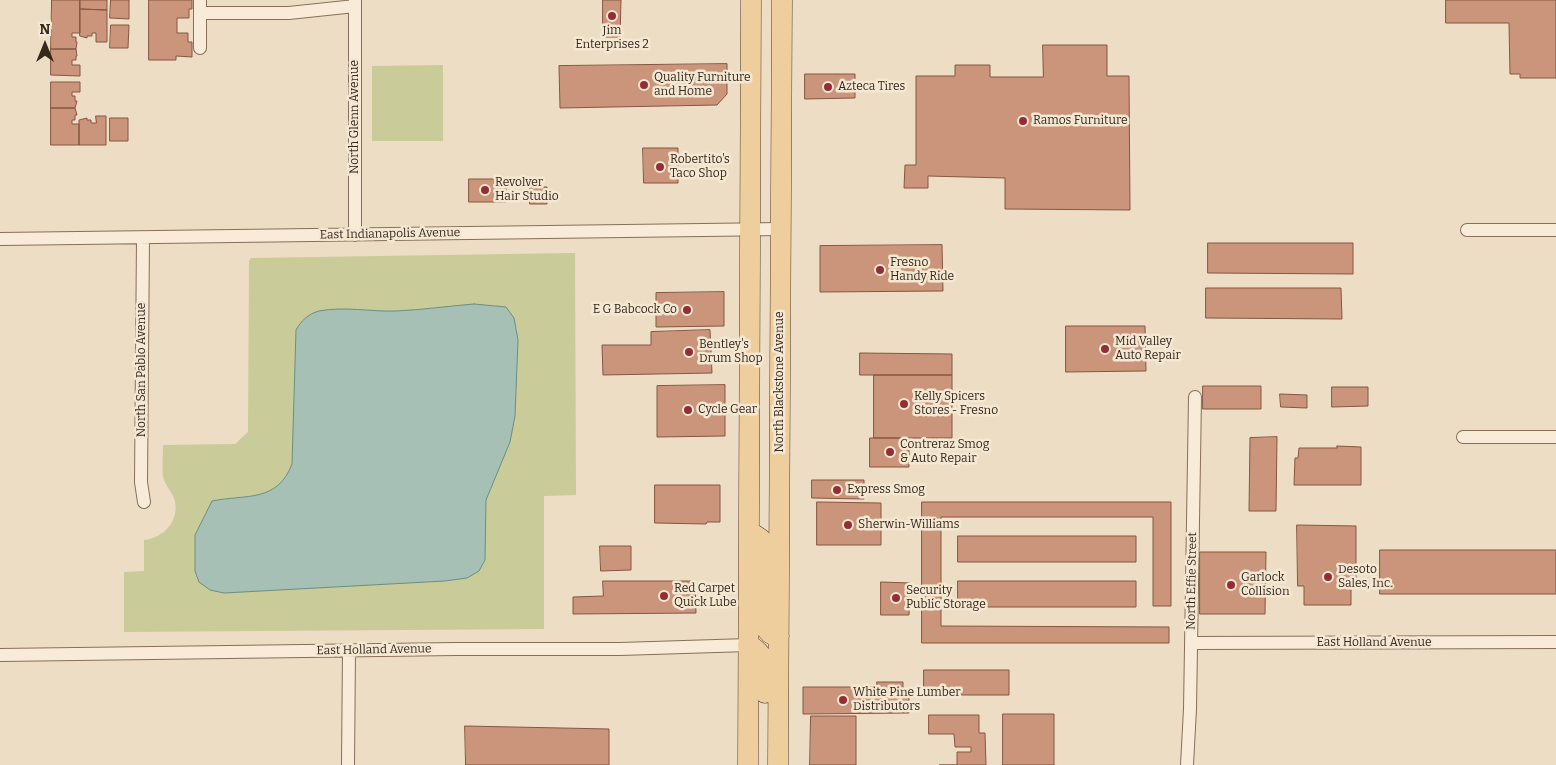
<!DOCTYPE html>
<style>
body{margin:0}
#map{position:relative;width:1556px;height:765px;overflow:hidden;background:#edddc4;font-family:Bitter,serif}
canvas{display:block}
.north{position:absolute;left:20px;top:20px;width:50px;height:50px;-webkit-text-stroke:4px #f4e8d3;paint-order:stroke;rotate:0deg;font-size:14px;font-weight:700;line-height:20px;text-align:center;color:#37281e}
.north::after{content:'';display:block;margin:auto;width:18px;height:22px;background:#37281e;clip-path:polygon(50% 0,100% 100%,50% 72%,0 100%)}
</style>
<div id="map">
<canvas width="1556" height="765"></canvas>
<div class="north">N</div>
</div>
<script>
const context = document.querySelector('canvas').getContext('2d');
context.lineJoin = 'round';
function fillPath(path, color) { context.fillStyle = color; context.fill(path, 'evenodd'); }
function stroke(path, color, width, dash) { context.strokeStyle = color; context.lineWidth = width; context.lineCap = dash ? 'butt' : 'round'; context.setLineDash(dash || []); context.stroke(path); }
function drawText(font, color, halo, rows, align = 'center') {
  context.font = font + ' Bitter,serif'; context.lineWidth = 5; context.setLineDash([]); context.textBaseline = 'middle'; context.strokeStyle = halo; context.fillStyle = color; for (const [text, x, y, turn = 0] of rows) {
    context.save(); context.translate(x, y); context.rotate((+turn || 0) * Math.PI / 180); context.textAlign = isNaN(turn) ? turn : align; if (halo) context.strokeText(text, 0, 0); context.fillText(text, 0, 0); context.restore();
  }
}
fillPath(new Path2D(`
 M 443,65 L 443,141 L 372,141 L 372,66 Z
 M 575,253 L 576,495 L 544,496 L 544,629 L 124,632 L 124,572 L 144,571 L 144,540 C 164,538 181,520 174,498 C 171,491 165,485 163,477 C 162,467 163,455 163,445 L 235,444 L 248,432 L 249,261 L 251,258 Z`), '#c9cb98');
const water = new Path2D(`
 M 474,304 L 506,307 L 514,318 L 518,340 L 515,416 L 510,442 L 486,500 L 485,560 L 479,571 L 467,578 L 445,581 L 224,593 L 210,590 L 199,582 L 195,571 L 195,535 L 212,501 C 246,494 277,503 292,464 L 296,330 C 301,321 308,314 319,311 C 344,306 371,312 396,311 C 422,310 448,306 474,304 Z`);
fillPath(water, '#a6c0b6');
stroke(water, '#6d8e83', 1);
const building = new Path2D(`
 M 52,0 L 80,0 L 80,33 L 72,33 L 72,37 L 76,37 L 76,42 L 77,42 L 76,49 L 51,49 Z
 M 80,0 L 107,0 L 107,10 L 80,9 Z
 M 111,0 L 129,0 L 129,19 L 110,18 Z
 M 149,0 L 192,0 L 192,9 L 189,9 L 189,18 L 177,18 L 177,33 L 188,33 L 188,42 L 192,42 L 192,57 L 176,56 L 176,60 L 149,60 Z
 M 603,0 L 621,0 L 620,37 L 603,37 Z
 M 1446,0 L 1556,0 L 1556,78 L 1520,78 L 1520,74 L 1510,74 L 1509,23 L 1446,23 Z
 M 80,9 L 107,10 L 107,42 L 96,42 L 96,33 L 92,33 L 92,36 L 87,36 L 87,38 L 80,36 Z
 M 111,25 L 129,25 L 128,48 L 110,48 Z
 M 1043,45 L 1107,45 L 1107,76 L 1129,76 L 1130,210 L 1005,209 L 1005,178 L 928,176 L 928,188 L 904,188 L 905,165 L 916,165 L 916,76 L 955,76 L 955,65 L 990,65 L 990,77 L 1043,77 Z
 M 51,49 L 76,49 L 77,56 L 76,56 L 76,60 L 72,60 L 72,65 L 80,65 L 80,76 L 51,75 Z
 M 727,64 L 727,94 L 717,105 L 560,108 L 559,66 Z
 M 805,74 L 855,74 L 855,98 L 805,99 Z
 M 51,82 L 80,82 L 80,92 L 72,92 L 72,96 L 75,96 L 75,101 L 77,101 L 75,108 L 51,108 Z
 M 51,108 L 75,108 L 77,115 L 75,115 L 75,120 L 72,120 L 72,124 L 79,124 L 79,145 L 51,145 Z
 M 96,116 L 106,116 L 106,145 L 79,145 L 79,120 L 87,118 L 87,120 L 91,120 L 91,123 L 96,123 Z
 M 110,118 L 128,118 L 128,141 L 110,141 Z
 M 643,148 L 678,148 L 678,183 L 644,183 Z
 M 469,179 L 506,179 L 506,202 L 469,202 Z
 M 530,187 L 547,187 L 547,204 L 530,204 Z
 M 1208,243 L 1353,243 L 1353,274 L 1208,273 Z
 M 942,245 L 943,291 L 820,292 L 820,246 Z
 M 1206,288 L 1341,288 L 1342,319 L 1206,318 Z
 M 724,292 L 724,326 L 656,327 L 656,293 Z
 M 1066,326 L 1145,326 L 1146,371 L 1066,372 Z
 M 710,330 L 712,373 L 603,375 L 602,345 L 651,345 L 651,332 Z
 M 860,353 L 952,354 L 952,375 L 860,375 Z
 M 874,375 L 952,375 L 952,438 L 874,438 Z
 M 725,385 L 725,436 L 657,437 L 657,386 Z
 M 1203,386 L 1261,386 L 1261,409 L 1203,409 Z
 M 1332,387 L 1368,387 L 1368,406 L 1332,407 Z
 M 1280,394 L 1307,395 L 1307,408 L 1281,407 Z
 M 1277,437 L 1276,511 L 1249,511 L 1250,438 Z
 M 870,438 L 909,438 L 909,467 L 870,467 Z
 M 1337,446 L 1361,447 L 1361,485 L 1294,485 L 1295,458 L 1298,458 L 1299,448 L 1337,448 Z
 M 812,480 L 864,480 L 864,499 L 812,498 Z
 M 655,485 L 720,485 L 720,522 L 707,522 L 706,524 L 655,523 Z
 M 817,502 L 881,503 L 881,545 L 817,545 Z
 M 922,502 L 1171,502 L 1171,606 L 1153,606 L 1153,517 L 941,517 L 941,626 L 1169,627 L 1169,643 L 922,643 Z
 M 1297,525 L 1356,526 L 1356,587 L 1351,587 L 1351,605 L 1304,605 L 1304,586 L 1298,586 Z
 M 958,536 L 1136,536 L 1136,562 L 958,562 Z
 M 600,546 L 631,546 L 631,570 L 601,571 Z
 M 1380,550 L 1556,550 L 1556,594 L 1380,594 Z
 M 1200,552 L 1266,552 L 1265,614 L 1200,614 Z
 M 603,581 L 695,581 L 696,613 L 573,614 L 573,597 L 603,596 Z
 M 958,581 L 1136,581 L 1136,607 L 958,607 Z
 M 881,582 L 910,583 L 909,615 L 881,615 Z
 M 924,670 L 1009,670 L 1009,695 L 924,695 Z
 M 877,682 L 903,682 L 903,698 L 909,698 L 909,713 L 803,714 L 803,687 L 877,687 Z
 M 1003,714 L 1054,714 L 1054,765 L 1003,765 Z
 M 929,715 L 979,715 L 979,733 L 985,733 L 986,765 L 939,765 L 957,765 L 957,752 L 971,752 L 971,747 L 955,747 L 954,734 L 929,734 Z
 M 811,716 L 856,716 L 856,765 L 810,765 Z
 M 465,726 L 609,729 L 609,765 L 466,765 Z`);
fillPath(building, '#ca957b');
stroke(building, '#855641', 1);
const minor = new Path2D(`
 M 200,0 L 200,48
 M 200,13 L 289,13 L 355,6
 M 1467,230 L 1556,230
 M 355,235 L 355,0
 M 143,238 L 141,482 L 144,502
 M 0,239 L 781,229
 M 1463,437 L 1556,437
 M 1191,643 L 1556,642
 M 0,655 L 456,649 L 620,649 L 748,645
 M 348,765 L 349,650
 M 1187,765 L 1190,709 L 1195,397`);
const primary = new Path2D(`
 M 749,531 L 761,539 L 764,550 L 764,620 C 766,629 768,636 779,636
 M 748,645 C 769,654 765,674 765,693
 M 748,765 L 751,0
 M 778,765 L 782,0`);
stroke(minor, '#876f5b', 14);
stroke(primary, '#553d2f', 21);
stroke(minor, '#f8ebd7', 12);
stroke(primary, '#efce9d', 20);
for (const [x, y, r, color] of [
 [612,16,5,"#942d36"],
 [644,85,5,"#942d36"],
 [828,87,5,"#942d36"],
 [1023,121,5,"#942d36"],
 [660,167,5,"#942d36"],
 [485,190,5,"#942d36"],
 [880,270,5,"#942d36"],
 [687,310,5,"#942d36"],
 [1105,349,5,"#942d36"],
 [689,352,5,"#942d36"],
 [904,404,5,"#942d36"],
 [688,410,5,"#942d36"],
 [890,452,5,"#942d36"],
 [837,490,5,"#942d36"],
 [848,525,5,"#942d36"],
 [1328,577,5,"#942d36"],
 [1231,585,5,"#942d36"],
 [664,596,5,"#942d36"],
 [896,598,5,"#942d36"],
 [843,700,5,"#942d36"]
]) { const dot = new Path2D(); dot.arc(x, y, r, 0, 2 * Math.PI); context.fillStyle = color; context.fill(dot); stroke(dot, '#f4e8d3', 2); }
drawText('12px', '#37281e', '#f4e8d3', [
 ["Jim",612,31,"center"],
 ["Enterprises 2",612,45,"center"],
 ["Quality Furniture",654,78],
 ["and Home",654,92],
 ["Azteca Tires",838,87],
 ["Ramos Furniture",1033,121],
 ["Robertito's",670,160],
 ["Taco Shop",670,174],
 ["Revolver",495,183],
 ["Hair Studio",495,197],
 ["Fresno",890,263],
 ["Handy Ride",890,277],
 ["E G Babcock Co",677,310,"right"],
 ["Mid Valley",1115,342],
 ["Auto Repair",1115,356],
 ["Bentley's",699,345],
 ["Drum Shop",699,359],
 ["Kelly Spicers",914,397],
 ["Stores - Fresno",914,411],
 ["Cycle Gear",698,410],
 ["Contreraz Smog",900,445],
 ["& Auto Repair",900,459],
 ["Express Smog",847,490],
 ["Sherwin-Williams",858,525],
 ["Desoto",1338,570],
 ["Sales, Inc.",1338,584],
 ["Garlock",1241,578],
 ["Collision",1241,592],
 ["Red Carpet",674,589],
 ["Quick Lube",674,603],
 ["Security",906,591],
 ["Public Storage",906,605],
 ["White Pine Lumber",853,693],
 ["Distributors",853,707]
], 'left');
drawText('12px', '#37281e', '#f4e8d3', [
 ["North Glenn Avenue",355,117,-90],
 ["East Indianapolis Avenue",390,234,-1],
 ["North San Pablo Avenue",142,370,-90],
 ["North Blackstone Avenue",780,382,-90],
 ["North Effie Street",1192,581,-89],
 ["East Holland Avenue",1374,643],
 ["East Holland Avenue",374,650,-1]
]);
</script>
